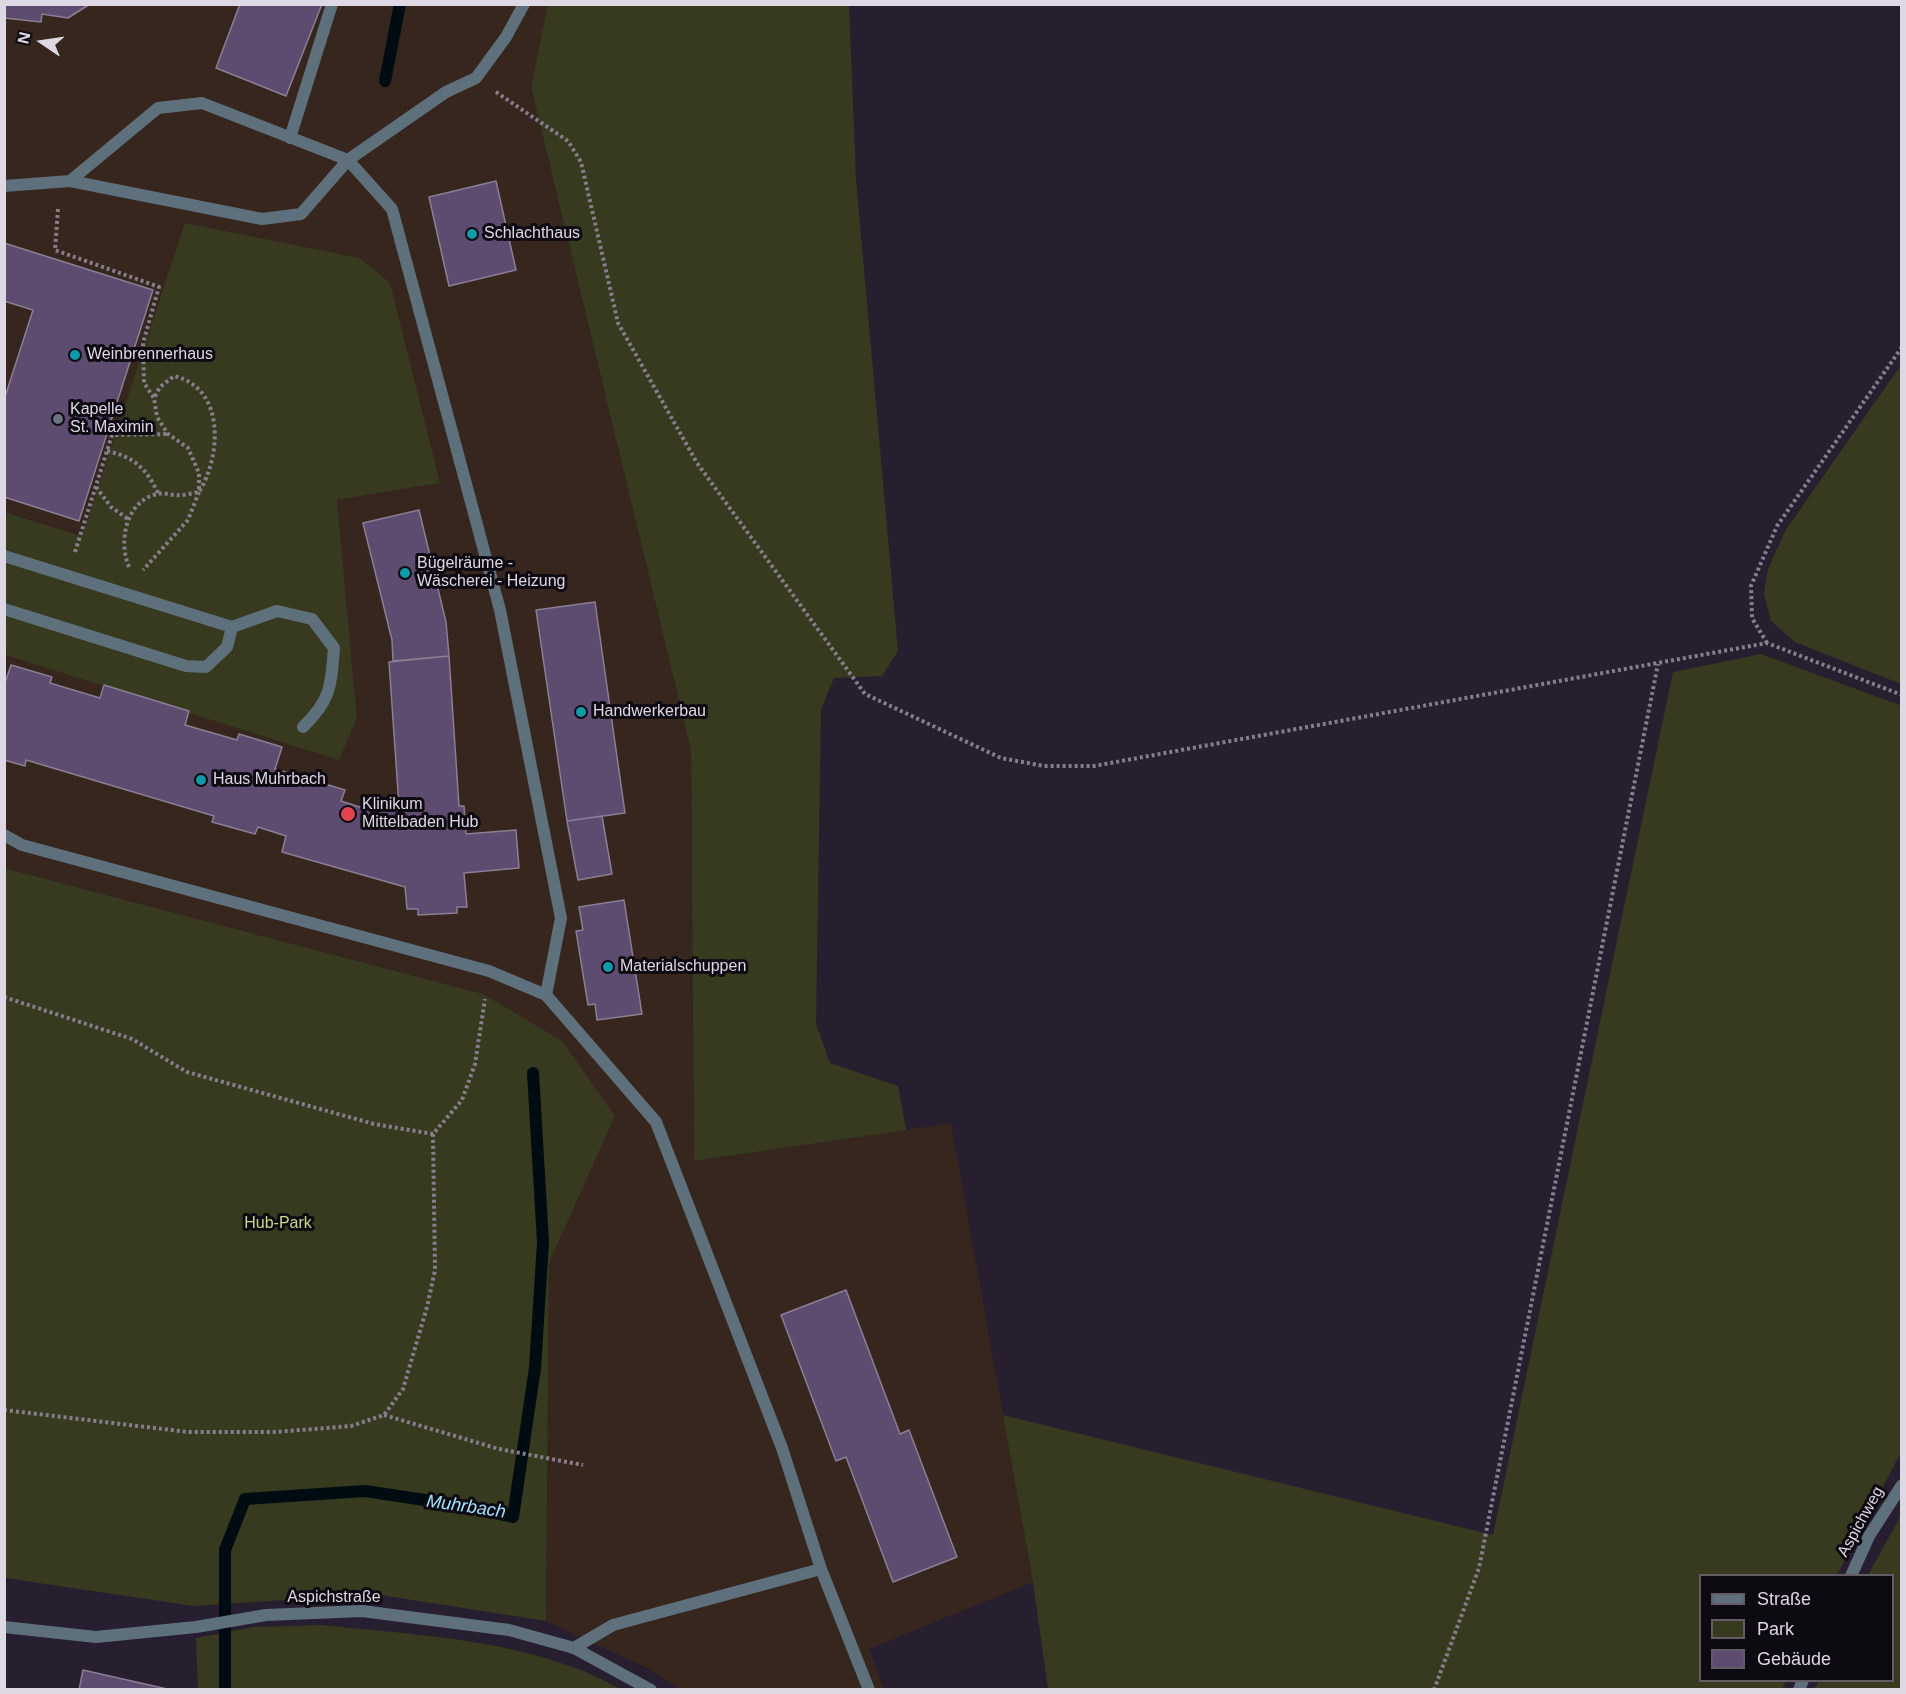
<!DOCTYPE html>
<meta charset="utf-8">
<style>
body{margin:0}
#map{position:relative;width:1906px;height:1694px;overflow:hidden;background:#271e30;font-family:Arial,sans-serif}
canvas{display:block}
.frame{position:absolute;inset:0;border:6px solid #ded8e4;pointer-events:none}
.legend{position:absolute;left:1699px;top:1574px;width:195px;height:108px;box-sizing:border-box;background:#0e0a12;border:2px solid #615c66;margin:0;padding:8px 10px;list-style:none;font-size:18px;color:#ded8e4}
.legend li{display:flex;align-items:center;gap:12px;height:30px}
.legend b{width:30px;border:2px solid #615c66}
.north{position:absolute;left:12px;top:12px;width:60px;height:60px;-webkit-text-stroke:4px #0e0a12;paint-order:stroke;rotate:283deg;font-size:16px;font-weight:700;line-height:24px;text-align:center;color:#ded8e4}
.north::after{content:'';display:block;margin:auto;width:21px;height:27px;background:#ded8e4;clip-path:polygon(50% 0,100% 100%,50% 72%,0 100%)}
</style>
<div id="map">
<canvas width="1906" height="1694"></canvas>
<div class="frame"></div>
<ul class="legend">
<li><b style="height:8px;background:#5e707c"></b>Straße</li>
<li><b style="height:16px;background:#373a1e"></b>Park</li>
<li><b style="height:16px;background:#5e4b70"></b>Gebäude</li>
</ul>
<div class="north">N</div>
</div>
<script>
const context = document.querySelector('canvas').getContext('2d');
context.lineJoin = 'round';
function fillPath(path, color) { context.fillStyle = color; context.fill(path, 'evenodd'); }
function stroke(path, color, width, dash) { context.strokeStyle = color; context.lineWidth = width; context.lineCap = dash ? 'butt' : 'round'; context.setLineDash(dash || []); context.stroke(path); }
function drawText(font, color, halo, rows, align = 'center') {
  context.font = font + ' Arial,sans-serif'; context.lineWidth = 6; context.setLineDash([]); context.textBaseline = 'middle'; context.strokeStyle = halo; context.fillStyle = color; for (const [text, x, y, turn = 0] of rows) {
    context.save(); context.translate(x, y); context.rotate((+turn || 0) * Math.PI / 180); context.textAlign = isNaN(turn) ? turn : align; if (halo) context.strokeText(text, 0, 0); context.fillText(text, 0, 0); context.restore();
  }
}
fillPath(new Path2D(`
 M 5,5 L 548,5 L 531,88 L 691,750 L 694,1161 L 951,1123 L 1033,1582 L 869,1649 L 884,1689 L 679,1689 L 649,1669 L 546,1621 L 549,1263 L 615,1116 L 483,994 L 5,868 L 4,655 L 339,759 L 357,718 L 337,500 L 440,483 L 186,223 L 82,536 L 5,512 Z`), '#36261d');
fillPath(new Path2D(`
 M 548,4 L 849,5 L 856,179 L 898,651 L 882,676 L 834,678 L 821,710 L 816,1024 L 830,1063 L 898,1086 L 906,1130 L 694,1161 L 691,750 L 531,87 Z
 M 185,223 L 359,258 L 390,283 L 440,483 L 337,500 L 357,718 L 339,760 L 5,655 L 4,512 L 82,536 Z
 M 1901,365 L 1901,684 L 1795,642 L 1771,621 L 1764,594 L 1768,569 L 1785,531 Z
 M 1761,654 L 1902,706 L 1901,1452 L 1837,1575 L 1700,1576 L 1700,1680 L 1786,1681 L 1782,1689 L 1048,1689 L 1033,1582 L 1003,1415 L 1493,1535 L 1673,672 Z
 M 4,868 L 483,994 L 562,1041 L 615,1116 L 549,1263 L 546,1621 L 374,1594 L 194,1606 L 5,1578 Z
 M 1901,1515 L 1901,1689 L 1814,1689 L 1819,1681 L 1892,1680 L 1892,1576 L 1868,1575 Z
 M 321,1625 C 416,1635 536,1640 620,1689 L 198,1689 L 196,1638 L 254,1627 Z`), '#373a1e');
stroke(new Path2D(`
 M 385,81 L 400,4
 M 225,1690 L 225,1550 L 245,1499 L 365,1491 L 458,1505 L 513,1517 L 535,1368 L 543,1242 L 533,1073`), '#000c11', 12);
const building = new Path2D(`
 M 4,4 L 90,4 L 68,18 L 42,14 L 41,22 L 4,18 Z
 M 240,4 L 322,4 L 286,96 L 216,68 Z
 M 496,181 L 516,270 L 449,286 L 429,197 Z
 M 4,243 L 153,290 L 79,521 L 4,497 L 4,400 L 33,310 L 4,301 Z
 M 419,510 L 446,622 L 449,656 L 393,661 L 392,640 L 363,523 Z
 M 595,602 L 625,813 L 567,821 L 536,610 Z
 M 449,656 L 459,806 L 464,806 L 466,834 L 516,830 L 519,868 L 464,873 L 467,907 L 457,907 L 457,913 L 418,915 L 418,909 L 407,909 L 405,887 L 282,852 L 286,836 L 258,827 L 255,834 L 212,822 L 214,816 L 26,760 L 25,766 L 4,760 L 4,686 L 11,665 L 52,677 L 50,683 L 100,698 L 104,685 L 189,711 L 185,725 L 237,740 L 239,734 L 282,747 L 275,769 L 345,790 L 341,801 L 372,811 L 399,806 L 389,662 Z
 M 602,816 L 612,874 L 578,880 L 567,821 Z
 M 624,900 L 642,1014 L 597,1020 L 595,1004 L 588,1005 L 576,931 L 583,930 L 579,907 Z
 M 846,1290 L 900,1434 L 909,1430 L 957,1557 L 893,1582 L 846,1457 L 836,1461 L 781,1315 Z
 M 83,1670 L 167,1689 L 167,1690 L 79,1690 Z`);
fillPath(building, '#5e4b70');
stroke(building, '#8a7f94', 1.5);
stroke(new Path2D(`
 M 496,92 L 568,141 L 581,162 L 618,323 L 697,463 L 865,694 L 1001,758 L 1044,766 L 1094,766 L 1767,643 L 1902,695
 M 58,209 L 55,250 L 159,287 L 143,343 L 144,383 L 154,398 L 157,417 L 168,434 L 188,448 L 199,473 L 199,492 L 188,520 L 143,570
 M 107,451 C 134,457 146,468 158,493
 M 96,487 L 111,507 L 128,519
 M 75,552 L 112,435 L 168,434
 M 129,567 C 118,541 126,501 157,494 C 164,492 173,496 180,495 C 186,495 193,493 199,492 C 221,457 226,388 174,376 L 160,387 L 154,398
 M 1767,643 L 1752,618 L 1751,586 L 1777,526 L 1902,347
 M 4,997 L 132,1039 L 187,1072 L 374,1124 L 433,1134
 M 4,1410 L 188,1432 L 276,1432 L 351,1426 L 384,1415 L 403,1389 L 427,1307 L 435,1270 L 433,1134 L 462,1100 L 475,1064 L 485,999
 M 384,1415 L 499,1449 L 583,1465
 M 1434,1690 L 1479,1568 L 1658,664`), '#857e8d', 4, [3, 3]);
stroke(new Path2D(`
 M 290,138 L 332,4
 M 70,181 L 262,219 L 301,214 L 348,160 L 446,92 L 476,78 L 506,37 L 524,4
 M 4,186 L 70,181 L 158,108 L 202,103 L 348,160 L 392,209 L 500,610 L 561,918 L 546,995
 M 4,556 L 232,627 L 277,611 L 312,619 L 334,648 C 331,686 331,700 303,727
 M 4,609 L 186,666 L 206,667 L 227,647 L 232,627
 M 4,835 L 22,845 L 489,971 L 546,995 L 656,1122 L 782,1448 L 821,1569 L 613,1625 L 574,1648
 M 821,1569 L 869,1690
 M 1851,1576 L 1869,1536 L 1902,1485
 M 1799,1690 L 1803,1680`), '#5e707c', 12);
stroke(new Path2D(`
 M 4,1627 L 96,1637 L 196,1627 L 266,1615 L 362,1611 L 509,1630 L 574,1648 L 651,1690`), '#5e707c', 12);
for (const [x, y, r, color] of [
 [472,234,6,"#0f9aa8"],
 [75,355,6,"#0f9aa8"],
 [58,419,6,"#6b7280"],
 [405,573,6,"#0f9aa8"],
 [581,712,6,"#0f9aa8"],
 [201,780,6,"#0f9aa8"],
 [348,814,8,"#e0444e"],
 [608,967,6,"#0f9aa8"]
]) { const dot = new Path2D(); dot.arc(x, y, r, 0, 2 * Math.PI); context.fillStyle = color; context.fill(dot); stroke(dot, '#0e0a12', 2); }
drawText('16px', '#ded8e4', '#0e0a12', [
 ["Schlachthaus",484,234],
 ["Weinbrennerhaus",87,355],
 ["Kapelle",70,410],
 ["St. Maximin",70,428],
 ["Bügelräume -",417,564],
 ["Wäscherei - Heizung",417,582],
 ["Handwerkerbau",593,712],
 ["Haus Muhrbach",213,780],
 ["Klinikum",362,805],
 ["Mittelbaden Hub",362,823],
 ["Materialschuppen",620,967]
], 'left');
drawText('16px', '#ccd58c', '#0e0a12', [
 ["Hub-Park",278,1224]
]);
drawText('16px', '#ded8e4', '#0e0a12', [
 ["Aspichweg",1861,1522,-61],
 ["Aspichstraße",334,1598]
]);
drawText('italic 18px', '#a2e3fe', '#0e0a12', [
 ["Muhrbach",466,1507,8]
]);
</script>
